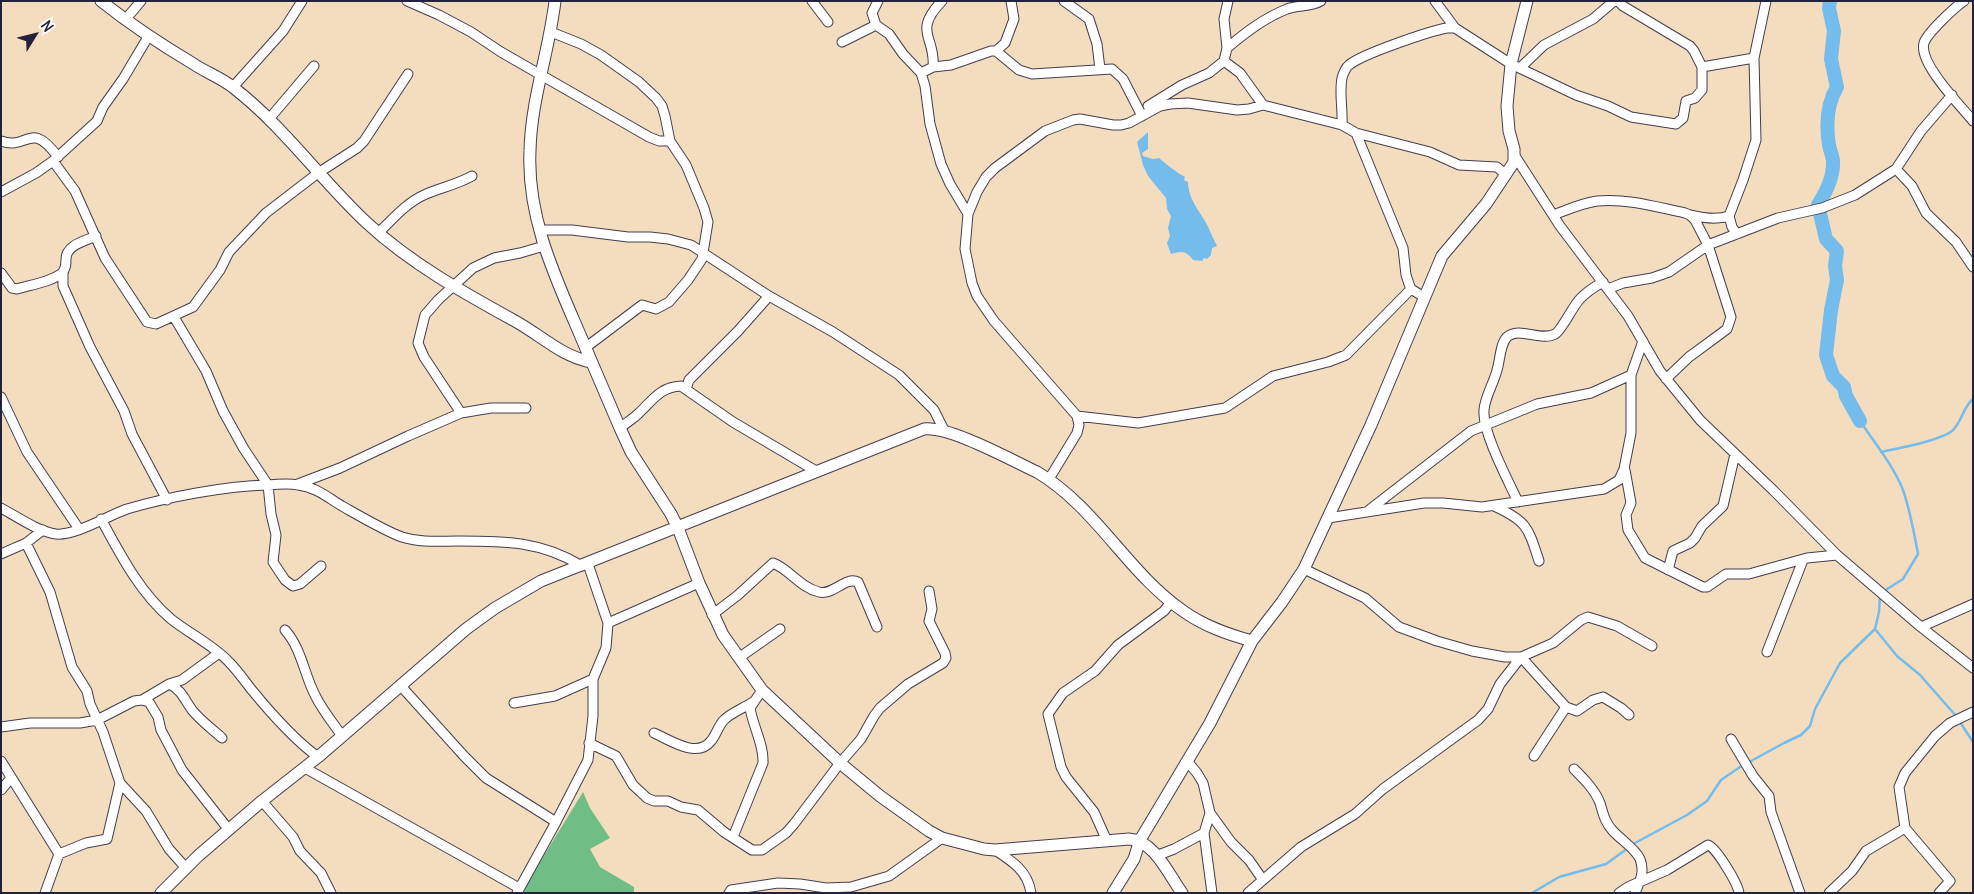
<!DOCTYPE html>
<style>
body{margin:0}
#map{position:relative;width:1974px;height:894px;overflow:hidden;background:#f4ddbf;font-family:Delius,sans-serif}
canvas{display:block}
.frame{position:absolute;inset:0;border:2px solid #22223b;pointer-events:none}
.north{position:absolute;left:10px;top:10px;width:50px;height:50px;-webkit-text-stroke:4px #fdfcf7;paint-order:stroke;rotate:54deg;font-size:14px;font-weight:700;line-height:20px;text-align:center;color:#22223b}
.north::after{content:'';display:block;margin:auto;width:18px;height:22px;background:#22223b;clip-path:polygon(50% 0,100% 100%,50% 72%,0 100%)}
</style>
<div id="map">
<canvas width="1974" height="894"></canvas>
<div class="frame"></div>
<div class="north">N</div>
</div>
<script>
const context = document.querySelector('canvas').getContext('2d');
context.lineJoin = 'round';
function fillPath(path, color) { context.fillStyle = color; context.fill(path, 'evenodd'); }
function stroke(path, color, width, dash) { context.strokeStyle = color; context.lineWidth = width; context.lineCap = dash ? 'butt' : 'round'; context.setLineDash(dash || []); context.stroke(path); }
fillPath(new Path2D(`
 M 583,792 L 590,808 L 610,838 L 590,849 L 600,867 L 634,887 L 634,893 L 524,893 L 527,883 Z`), '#70bd86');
fillPath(new Path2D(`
 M 1148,132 L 1148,149 L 1142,153 L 1143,156 L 1153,159 L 1159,158 C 1167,165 1176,172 1185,177 L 1184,180 L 1188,182 C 1188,197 1197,208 1205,221 C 1209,228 1213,238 1217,246 L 1212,248 L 1211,255 L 1207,259 L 1204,258 L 1202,261 L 1193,260 C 1186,250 1181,251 1171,254 L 1167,243 L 1170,236 L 1168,228 L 1171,216 L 1167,209 L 1166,198 L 1148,176 L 1143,165 L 1137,142 Z`), '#74bcec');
stroke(new Path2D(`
 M 1860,421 C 1874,442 1893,465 1903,490 C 1910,510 1914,532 1918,554 L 1903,579 L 1884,591
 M 1881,452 C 1898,448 1939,441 1952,431 C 1962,422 1963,407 1973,399
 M 1875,629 L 1897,656 L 1920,675 L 1957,717
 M 1960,722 L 1973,742
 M 1532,893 L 1559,877 L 1606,864 L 1635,843 L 1687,815 L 1707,801 L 1721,780 L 1740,767 L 1784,743 L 1801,735 L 1810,726 L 1815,709 L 1840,663 L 1875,629 L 1879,612 L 1880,595`), '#74bcec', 2.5);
stroke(new Path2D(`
 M 1830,1 L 1829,8 L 1834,31 L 1831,59 L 1837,87 C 1827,104 1826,126 1829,145 C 1830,150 1832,155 1833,160 C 1834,177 1826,192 1818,205 L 1826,239 L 1837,251 L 1835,266 L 1837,280 L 1831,310 L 1826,355 L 1833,376 L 1844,387 L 1846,396 L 1860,421`), '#74bcec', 14);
const minor = new Path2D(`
 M 407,1 L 439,15 L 471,32 L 501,52 L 649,137 L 659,141 L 670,141
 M 812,1 L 828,22
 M 1064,1 L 1089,19 L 1097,44 L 1100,69
 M 1435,1 L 1455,28
 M 1964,1 C 1955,7 1927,33 1924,43 C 1918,63 1961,106 1973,121
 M 125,20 L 141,1
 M 876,25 L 872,13 L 878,1
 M 551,32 L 581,44 L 601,55 L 639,82 L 656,98 L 662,106 L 665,116 L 670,141 L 686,165 L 704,208 L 708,222 L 702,259 L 688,280 L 669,302 L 656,309 L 642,305 L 585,348
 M 842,42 L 876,25 L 889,34 L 903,54 L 921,73 L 925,86 L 930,124 L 941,164 L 950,184 L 968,214
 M 1227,48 C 1245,33 1264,18 1287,9 C 1298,5 1311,7 1321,1
 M 996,51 L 1005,43 L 1014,19 L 1011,1
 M 1224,61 L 1240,73 L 1263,105
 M 933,67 C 936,37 912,32 942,1
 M 1702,67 L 1754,58
 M 1520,68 L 1544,45 L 1593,19 L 1614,1
 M 921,73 L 933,67 L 951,65 L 991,51 L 996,51 L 1019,70 L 1032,74 L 1112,69 L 1123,79 L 1142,116
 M 233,87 L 283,31 L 302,1
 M 1148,106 L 1182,85 L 1209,73 L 1224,61 L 1227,48 L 1224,19 L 1228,1
 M 269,119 L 314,66
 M 1342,125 C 1343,109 1339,93 1342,78 C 1343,74 1346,67 1349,65 C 1362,54 1430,31 1447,28 L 1455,28 L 1511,64 L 1576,95 L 1608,106 L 1631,117 L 1676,124 L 1683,118 L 1686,101 L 1695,98 L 1702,90 L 1702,67 L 1694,51 L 1690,46 L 1623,6 L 1618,1
 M 1356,133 L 1403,248 L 1406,275 L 1409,284 L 1411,289 L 1424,297
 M 1,141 C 28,151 30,119 58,157
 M 1515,156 L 1560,226 L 1628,316 L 1660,371 L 1700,420 L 1774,491 L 1837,555 L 1921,627 L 1973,668
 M 53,161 L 75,191 L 105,258 L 147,322 L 156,324 L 193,307 L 220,270 L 229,252 L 266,213 L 318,173 L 357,148 L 364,141 L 408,74
 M 1896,169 L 1912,186 L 1926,213 L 1956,242 L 1973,267
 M 1,192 L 36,173 L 53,161 L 97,121 L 103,107 L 123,79 L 148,37
 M 1553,215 C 1567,210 1582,203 1597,201 C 1627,198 1656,207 1685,213 L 1690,215 L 1695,220 L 1708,245 L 1731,317 L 1727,329 L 1723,332 L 1689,357 L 1666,379
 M 1691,215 C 1703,218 1717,220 1729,216
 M 540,230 L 572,230 L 628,237 L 650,237 L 668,239 L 691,245 L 769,296 L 833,332 L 899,375 L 934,410 L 944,430
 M 378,233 C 392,220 406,203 424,195 C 439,188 456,185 472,176
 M 1737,234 L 1732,227 L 1729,216 L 1743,180 L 1756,140 L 1754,58 L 1766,1
 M 63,272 L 63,286 L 90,347 L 124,411 L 132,434 L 167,500
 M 1,273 L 12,288 L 17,289 C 30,285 51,282 62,273 C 66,269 66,264 66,259 C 66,245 85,241 96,236
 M 1608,289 L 1623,283 L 1652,278 L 1669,272 L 1708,245 L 1778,218 L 1822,208 L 1855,195 L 1896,169 L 1921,131 L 1952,95
 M 174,317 L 206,371 L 223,411 L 244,449 L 268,485 L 271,514 L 276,535 L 273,562 L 285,580 L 293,586 L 300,584 L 321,566
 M 686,389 L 689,380 L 738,331 L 769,296
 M 1,397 L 27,452 L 79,529
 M 461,413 L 424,357 L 418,343 L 425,315 L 438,300 L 473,268 L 494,258 L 520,253 L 544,246
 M 1077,416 L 1138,423 L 1225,408 L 1273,376 L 1328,362 L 1346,355 L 1411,289
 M 620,428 C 626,423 633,419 639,413 C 653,400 660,387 681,386 L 733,422 L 816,471
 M 1625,470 L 1631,503 L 1626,515 L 1628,530 L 1645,558 L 1703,587 L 1707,587 L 1726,574 L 1749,574 L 1807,558
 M 1049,479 L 1077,433 L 1079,425 L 1077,416 L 994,321 L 977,296 L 972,283 L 965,249 L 968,214 L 977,192 L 986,177 L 995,168 L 1045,131 L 1073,120 L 1080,119 L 1113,125 L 1121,125 L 1129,123 L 1160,106 L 1170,104 L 1188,103 L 1237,110 L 1249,109 L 1263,105 L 1342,125 L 1356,133 L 1430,152 L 1459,165 L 1497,167 L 1506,175
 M 298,484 L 340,468 L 408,436 L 461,413 L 491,408 L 526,408
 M 1518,502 C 1508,480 1482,432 1484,410 C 1485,396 1494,383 1497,370 C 1500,361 1500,344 1507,337 C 1519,326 1541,342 1555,334 C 1561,331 1572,308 1579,300 C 1585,293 1594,287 1603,282
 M 1494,506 C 1527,521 1528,527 1539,561
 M 1,508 C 18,517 37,531 56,534 C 75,536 107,516 127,509 C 168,497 225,486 268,485 C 278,484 289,483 298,485 C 316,487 327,497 342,506 C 358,515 385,531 402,537 C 421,543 440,541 458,541 C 505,541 541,541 582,566
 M 1369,510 L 1471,431 L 1537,404 L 1591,393 L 1631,375
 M 1328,518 L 1424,503 L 1443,503 L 1482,507 L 1604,489 L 1619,480 L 1624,469 L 1631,433 L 1631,375 L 1643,341
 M 101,519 C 120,554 140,593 171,619 C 190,634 213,645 229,662 C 237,670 244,680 251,689 C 269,711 296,741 318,757
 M 26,543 L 50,592 L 72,667 L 87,691 L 90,704 L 103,732 L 120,783 L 146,811 L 169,849 L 186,868
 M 1,554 L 26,543 L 43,530
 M 1304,569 L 1365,598 L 1399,627 L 1437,641 L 1472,651 L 1505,657 L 1521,657 L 1553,643 L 1581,620 L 1588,617 L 1617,626 L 1652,646
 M 1668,570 L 1673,551 L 1690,543 L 1695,538 L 1702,526 L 1723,506 L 1735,454
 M 712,615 L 738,595 L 773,563 C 789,569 801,588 819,592 C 833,596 845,576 858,582 L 877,627
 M 608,623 L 699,583
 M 1921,627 L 1973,604
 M 285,630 C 302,649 304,675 316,697 C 323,711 333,723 342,736
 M 1767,652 L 1803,560 L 1807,558 L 1837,555
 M 740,657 L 780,629
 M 169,684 C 182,690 184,699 192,710 C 201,721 212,729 222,738
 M 400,685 L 464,756 L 486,778 L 556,822
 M 142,700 L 169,684 L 182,680 L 219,653
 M 514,703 L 555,696 L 593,679
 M 1,727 L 30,723 L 80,723 L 97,720 L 134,701 L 142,700 L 149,702 L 158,717 L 161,730 L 182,770 L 229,830
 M 654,733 C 670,740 697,759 711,741 C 716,735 718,727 723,721 C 730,713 744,708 753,702
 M 1731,739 L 1753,776 L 1769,796 L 1771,812 L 1800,893
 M 589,743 L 616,756 L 633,785 L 647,798 L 654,801 L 668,801 L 681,807 L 698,810 L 724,832 L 752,850 L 762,850 L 786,833 L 794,824 L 840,763 L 861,739 L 874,716 L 880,708 L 908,684 L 943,663 L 946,658 L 945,653 L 929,621 L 932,609 L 929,591
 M 1534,756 L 1566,707
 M 1,761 L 59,854 L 45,893
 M 1187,761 L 1197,773 L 1203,783 L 1210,813 L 1231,842 L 1249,860 L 1263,880
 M 305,768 L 519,888
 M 1574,769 C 1584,779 1595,790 1600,803 C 1603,813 1605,823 1613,831 C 1621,840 1635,848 1640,859 C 1645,872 1640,881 1635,893
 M 1,790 L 11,778
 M 262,801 L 293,837 L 300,851 L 321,873 L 331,893
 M 1210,813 L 1204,833 L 1212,893
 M 733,837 L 763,763 C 764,744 753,727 750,708 L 762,690
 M 1107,841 L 1094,812 L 1066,777 L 1061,767 L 1048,714 L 1063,693 L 1095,671 L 1118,645 L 1164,611 L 1171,602
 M 995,850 C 1012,861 1028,871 1031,893
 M 59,854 L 86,843 L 107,839 L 120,783
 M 1156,856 L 1174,849 L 1204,833
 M 517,893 L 556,822 L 588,760 L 593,716 L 593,679 L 606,648 L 608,623 L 588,564
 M 729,893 L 731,890 L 778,883 L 800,884 L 826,888 L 851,887 L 889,876 L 942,838
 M 1248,893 L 1301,847 L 1355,814 L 1383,789 L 1478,720 L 1488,709 L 1500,684 L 1521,657 L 1566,707 L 1577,711 L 1593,700 L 1603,697 L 1621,708 L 1629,715
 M 1619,893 L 1628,887 L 1667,870 L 1708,845 C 1716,847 1738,884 1739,893
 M 1829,893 L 1852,871 L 1866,851 L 1905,828
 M 1939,893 L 1950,881 L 1905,828 L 1899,787 L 1905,773 L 1935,736 L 1950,723 L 1973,712`);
const tertiary = new Path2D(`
 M 101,1 C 130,24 160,44 192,63 C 205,72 222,78 234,88 C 284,127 321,180 367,223 C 410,263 464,293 515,321 C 542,336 561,356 591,362
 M 555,1 C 549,52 531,100 530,151 C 527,212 551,268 575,323 C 590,358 605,393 620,428 L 631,452 L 671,514 L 678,528 L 699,583 L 723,635 L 762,690 L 840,763 L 880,796 L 929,831 L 942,838 L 984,849 L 995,850 L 1129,839 C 1154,840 1169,875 1182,893
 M 161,893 L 198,856 L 262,801 L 318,757 L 466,629 L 495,608 L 541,581 L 924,429 C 950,426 1011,460 1037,472 C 1096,507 1127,572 1183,611 C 1204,626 1227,634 1252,641
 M 1113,893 L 1134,859 L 1140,840 L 1210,723 L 1252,641 L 1282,602 L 1304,569 L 1371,425 L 1442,256 L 1486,204 L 1514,162 L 1514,149 L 1509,131 L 1507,106 L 1511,64 L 1527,1`);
stroke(minor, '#423e4f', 11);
stroke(tertiary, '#423e4f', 13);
stroke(minor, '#fff', 9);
stroke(tertiary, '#fff', 11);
</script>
